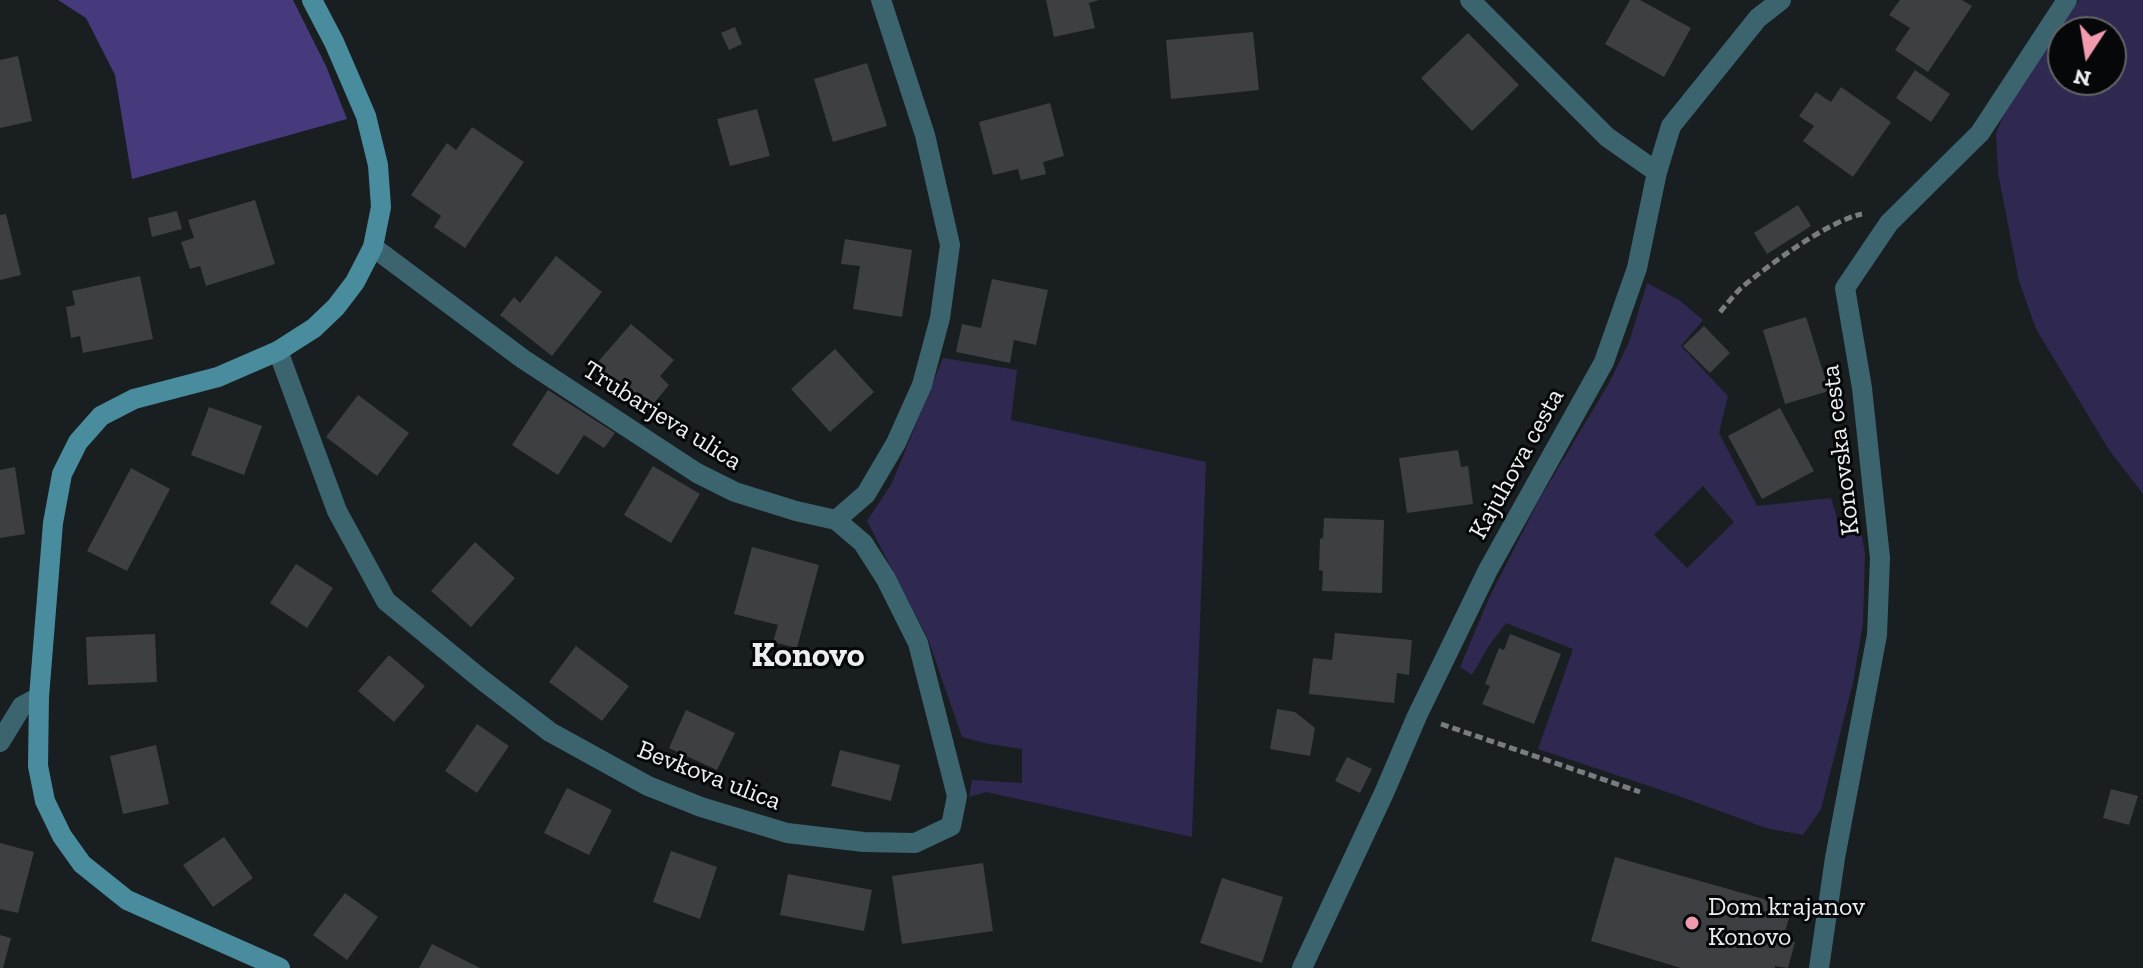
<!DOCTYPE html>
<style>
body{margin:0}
#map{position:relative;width:2143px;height:968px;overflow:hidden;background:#191e21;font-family:"Zilla Slab",serif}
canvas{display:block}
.north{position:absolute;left:2047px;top:16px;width:80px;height:80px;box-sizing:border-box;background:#060709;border:2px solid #626466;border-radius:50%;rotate:192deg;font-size:22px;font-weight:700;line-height:32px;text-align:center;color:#eceff1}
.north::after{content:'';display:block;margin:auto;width:28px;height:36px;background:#f29aaf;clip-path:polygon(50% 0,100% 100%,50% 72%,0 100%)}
</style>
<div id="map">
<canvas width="2143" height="968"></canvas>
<div class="north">N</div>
</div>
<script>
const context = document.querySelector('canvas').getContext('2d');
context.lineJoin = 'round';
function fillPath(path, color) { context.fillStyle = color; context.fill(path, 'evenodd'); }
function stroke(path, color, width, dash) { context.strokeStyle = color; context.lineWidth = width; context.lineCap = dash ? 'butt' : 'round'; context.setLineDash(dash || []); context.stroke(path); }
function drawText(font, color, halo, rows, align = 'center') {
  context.font = font + ' "Zilla Slab",serif'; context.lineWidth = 6; context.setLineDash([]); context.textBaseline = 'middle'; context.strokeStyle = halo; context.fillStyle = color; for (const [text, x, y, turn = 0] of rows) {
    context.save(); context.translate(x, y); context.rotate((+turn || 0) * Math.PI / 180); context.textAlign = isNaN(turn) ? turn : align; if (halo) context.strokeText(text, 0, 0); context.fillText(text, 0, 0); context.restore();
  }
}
fillPath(new Path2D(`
 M 2079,0 L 2143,0 L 2143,494 L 2109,450 L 2036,329 L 2019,281 L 1998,173 L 1996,133 L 2010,100 ZM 2063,32 L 2111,32 L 2111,80 L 2063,80 Z
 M 1647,283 L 1679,300 L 1703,320 L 1681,346 L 1728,396 L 1719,433 L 1757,506 L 1831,498 L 1840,528 L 1860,524 L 1865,554 L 1863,623 L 1853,683 L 1821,809 L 1803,835 L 1766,828 L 1676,795 L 1538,749 L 1573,649 L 1506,623 L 1488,647 L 1472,675 L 1460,667 L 1490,596 L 1539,500 L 1609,383 L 1629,342 ZM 1703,486 L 1734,522 L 1687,568 L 1654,535 Z
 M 943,358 L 1017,370 L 1011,420 L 1206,462 L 1192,837 L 986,792 L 969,797 L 972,780 L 1022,783 L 1022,749 L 989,744 L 962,737 L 928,639 L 867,521 L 892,483 Z`), '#2f2850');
fillPath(new Path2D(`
 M 58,0 L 293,0 L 326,66 L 347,119 L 132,179 L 115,75 L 86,18 Z`), '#473a7c');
fillPath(new Path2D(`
 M 1046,0 L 1099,0 L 1089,3 L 1095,28 L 1054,37 Z
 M 1630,0 L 1640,0 L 1691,28 L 1664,77 L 1605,44 Z
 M 1900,0 L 1962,0 L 1972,6 L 1928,72 L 1895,50 L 1910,28 L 1889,15 Z
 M 735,27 L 742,44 L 729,50 L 721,33 Z
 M 1253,32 L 1259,90 L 1171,99 L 1166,40 Z
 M 1468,33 L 1519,85 L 1472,131 L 1421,78 Z
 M 18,56 L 32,121 L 0,128 L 0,60 Z
 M 867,63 L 887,126 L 833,142 L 814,79 Z
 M 1915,70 L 1950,94 L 1931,122 L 1896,98 Z
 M 1841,87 L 1891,122 L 1853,177 L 1803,141 L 1814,126 L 1799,116 L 1816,92 L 1831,102 Z
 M 1050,103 L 1064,156 L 1043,162 L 1046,174 L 1021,180 L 1018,169 L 993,175 L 979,122 Z
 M 757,109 L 770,156 L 730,166 L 717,119 Z
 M 472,127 L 524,162 L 465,248 L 434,227 L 441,216 L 411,195 L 447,143 L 456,150 Z
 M 255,200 L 275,264 L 206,286 L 200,266 L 190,269 L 181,242 L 194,238 L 188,220 Z
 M 1798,205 L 1811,226 L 1767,254 L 1754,233 Z
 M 177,211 L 182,229 L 152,237 L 148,218 Z
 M 6,214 L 21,275 L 0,280 L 0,215 Z
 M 845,239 L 912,250 L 902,317 L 853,309 L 860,266 L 841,264 Z
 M 556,256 L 602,292 L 552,356 L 500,315 L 514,297 L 520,303 Z
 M 140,276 L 153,339 L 83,353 L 80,336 L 71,338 L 66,307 L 75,305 L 72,291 Z
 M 992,279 L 1048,290 L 1036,345 L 1014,340 L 1010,363 L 956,352 L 962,324 L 981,328 Z
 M 1806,317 L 1829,391 L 1785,404 L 1763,330 Z
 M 631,324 L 674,360 L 660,376 L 669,385 L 649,409 L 596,364 Z
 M 1704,326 L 1730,353 L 1710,373 L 1683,346 Z
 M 835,349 L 874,392 L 830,432 L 791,389 Z
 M 548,390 L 615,433 L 604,448 L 584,435 L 558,475 L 512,445 Z
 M 358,395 L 409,433 L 377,476 L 326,437 Z
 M 209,407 L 262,426 L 244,475 L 191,455 Z
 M 1780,408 L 1814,471 L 1762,499 L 1728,436 Z
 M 1458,450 L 1461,467 L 1468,466 L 1473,504 L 1407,513 L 1399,458 Z
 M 653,466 L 700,494 L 671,543 L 624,515 Z
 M 15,467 L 25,534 L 0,538 L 0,470 Z
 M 131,468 L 170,489 L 127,571 L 87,551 Z
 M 1324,518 L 1384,520 L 1382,593 L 1322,591 L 1323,571 L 1319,570 L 1320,539 L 1323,538 Z
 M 475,542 L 515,578 L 471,627 L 431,591 Z
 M 752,547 L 819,565 L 797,648 L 773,642 L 778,625 L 734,614 Z
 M 296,564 L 333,588 L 307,628 L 270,603 Z
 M 1335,633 L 1412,640 L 1409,675 L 1397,673 L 1394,703 L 1309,694 L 1313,658 L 1332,660 Z
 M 155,634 L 157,682 L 88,685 L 86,637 Z
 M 1510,634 L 1561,654 L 1534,724 L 1482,704 L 1490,686 L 1485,684 L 1499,648 L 1504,650 Z
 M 576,646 L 629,686 L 602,721 L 549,682 Z
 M 389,655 L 425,686 L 394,722 L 358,691 Z
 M 1277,709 L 1295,712 L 1315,728 L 1310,756 L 1270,749 Z
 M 686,710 L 735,733 L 717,770 L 669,748 Z
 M 477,724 L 509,746 L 477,793 L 445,771 Z
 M 156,745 L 169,804 L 123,814 L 110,756 Z
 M 840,750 L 900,765 L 891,801 L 831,786 Z
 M 1347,757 L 1372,769 L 1360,793 L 1335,781 Z
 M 567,788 L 612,810 L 589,855 L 544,833 Z
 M 2111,789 L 2138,796 L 2129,825 L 2103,818 Z
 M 224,837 L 253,878 L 213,907 L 183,865 Z
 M 0,843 L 34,852 L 18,913 L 0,909 Z
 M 671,851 L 717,867 L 700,919 L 653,902 Z
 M 1615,857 L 1792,907 L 1783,939 L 1795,942 L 1788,968 L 1775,966 L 1775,968 L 1681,968 L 1591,941 Z
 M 983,863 L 993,931 L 902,944 L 892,876 Z
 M 788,874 L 872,890 L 864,931 L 780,915 Z
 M 1222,878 L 1283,897 L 1262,963 L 1200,943 Z
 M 345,893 L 378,917 L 347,960 L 313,935 Z
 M 0,935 L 11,938 L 3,968 L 0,968 Z
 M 432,944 L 480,968 L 419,968 Z`), '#3d3f43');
stroke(new Path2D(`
 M 1720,312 C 1727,304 1734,295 1741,288 C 1767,266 1830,220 1862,214
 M 1441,724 L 1640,792`), '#797d7f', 5, [8, 4]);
stroke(new Path2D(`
 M 1470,0 L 1607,137 L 1657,172
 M 373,247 L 523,359 L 697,473 L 735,492 L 796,511 L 836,520 L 866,494 L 896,443 L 922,385 L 940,318 L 950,245 L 925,135 L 881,0
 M 278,351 L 337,511 L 386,601 L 481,679 L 550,732 L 648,786 L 701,807 L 787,833 L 864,842 L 915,843 L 951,826 L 957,796 L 918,643 L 886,579 L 863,543 L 836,520
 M 0,742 L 22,706 L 39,697
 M 1302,968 L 1384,793 L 1417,716 L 1488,570 L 1604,362 L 1637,268 L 1657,172 L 1671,126 L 1758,18 L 1781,0
 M 1819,968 L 1835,858 L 1877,635 L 1880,558 L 1862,388 L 1845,288 L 1889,223 L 1980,133 L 2067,0`), '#3c646e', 20);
stroke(new Path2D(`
 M 280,968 L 127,900 L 82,864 L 62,836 L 45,801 L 38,766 L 39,697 L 53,523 L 62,474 L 78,442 L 101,416 L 134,399 L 218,377 L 278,351 L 314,328 L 336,307 L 355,282 L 373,247 L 381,207 L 378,165 L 366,116 L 334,42 L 312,0`), '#498c9d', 20);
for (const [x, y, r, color] of [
 [1692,923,8,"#f29aaf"]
]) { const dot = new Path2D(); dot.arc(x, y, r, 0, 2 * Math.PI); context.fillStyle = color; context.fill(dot); stroke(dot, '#060709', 3); }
drawText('26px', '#eceff1', '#060709', [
 ["Trubarjeva ulica",662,416,32],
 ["Konovska cesta",1841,450,-97],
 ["Kajuhova cesta",1517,464,-61],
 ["Bevkova ulica",709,776,21]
]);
drawText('26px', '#eceff1', '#060709', [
 ["Dom krajanov",1708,908],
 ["Konovo",1708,938]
], 'left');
drawText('bold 34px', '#eceff1', '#060709', [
 ["Konovo",808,656]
]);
</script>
